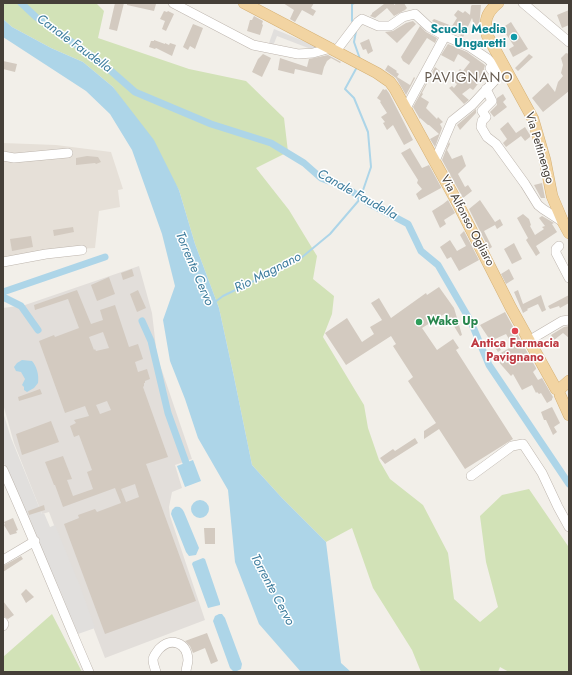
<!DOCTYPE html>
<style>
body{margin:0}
#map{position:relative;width:572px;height:675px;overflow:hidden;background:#f2efe9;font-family:Jost,sans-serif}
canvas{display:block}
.frame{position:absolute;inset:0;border:4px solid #453f38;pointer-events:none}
</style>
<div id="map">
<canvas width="572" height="675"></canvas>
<div class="frame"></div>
</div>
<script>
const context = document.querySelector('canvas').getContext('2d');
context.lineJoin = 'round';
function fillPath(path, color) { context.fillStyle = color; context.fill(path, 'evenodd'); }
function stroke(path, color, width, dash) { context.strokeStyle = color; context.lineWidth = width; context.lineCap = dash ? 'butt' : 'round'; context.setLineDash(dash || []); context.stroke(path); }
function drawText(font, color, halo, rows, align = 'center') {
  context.font = font + ' Jost,sans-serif'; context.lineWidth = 3; context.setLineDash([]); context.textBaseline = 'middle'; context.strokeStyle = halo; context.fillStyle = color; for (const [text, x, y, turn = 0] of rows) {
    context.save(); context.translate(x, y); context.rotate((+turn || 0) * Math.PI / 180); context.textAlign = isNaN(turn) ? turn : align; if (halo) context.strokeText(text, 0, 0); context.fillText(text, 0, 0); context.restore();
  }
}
fillPath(new Path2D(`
 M 3,143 L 56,145 L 111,152 L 123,189 L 118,190 L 120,207 L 99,211 L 95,248 L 42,251 L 3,258 Z`), '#e6e0d8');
fillPath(new Path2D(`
 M 139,266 L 152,313 L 157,356 L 192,459 L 175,465 L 182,488 L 172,492 L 169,507 L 170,516 L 205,620 L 105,658 L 49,512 L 42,514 L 14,443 L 3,404 L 3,308 L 25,305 Z`), '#e2deda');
fillPath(new Path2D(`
 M 3,3 L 96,3 L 104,11 L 98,38 L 189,69 L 246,81 L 284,118 L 288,152 L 256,168 L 289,210 L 317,256 L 313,279 L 334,296 L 332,314 L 323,337 L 364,405 L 368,428 L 379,460 L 390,479 L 423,505 L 448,553 L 454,599 L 480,622 L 498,607 L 486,562 L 480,516 L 502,495 L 529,489 L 568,546 L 569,550 L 569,672 L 509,672 L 500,667 L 498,672 L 421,672 L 412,650 L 373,588 L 352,528 L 326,542 L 282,498 L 252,465 L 234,377 L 219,308 L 195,244 L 179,190 L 113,87 L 83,62 L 51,48 L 12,27 L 3,19 Z
 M 52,614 L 82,672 L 3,672 L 3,657 Z`), '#d2e2b7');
fillPath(new Path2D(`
 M 274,29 L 318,47 L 316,51 L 277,36 L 273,46 L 268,46 Z
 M 3,412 L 11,438 L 42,514 L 44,513 L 50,527 L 55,525 L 80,586 L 95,628 L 78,634 L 27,521 L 3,461 Z`), '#e1dfdd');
fillPath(new Path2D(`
 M 3,19 L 12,27 L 51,48 L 83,62 L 113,87 L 154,140 L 179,190 L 195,244 L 219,308 L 234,377 L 252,465 L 282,498 L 326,542 L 341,663 L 351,672 L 301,672 L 259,624 L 235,562 L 228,490 L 198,438 L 185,399 L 170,361 L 163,320 L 175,286 L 162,234 L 132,150 L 110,114 L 86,91 L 3,37 Z
 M 22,360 L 32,361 C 37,367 39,375 38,383 L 34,388 L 27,392 L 24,390 L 24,387 L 22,385 L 25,379 L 21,372 L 16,371 L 14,367 L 17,363 Z
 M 193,460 L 201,481 L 185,487 L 177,466 Z
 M191 509a9 9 0 1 1 18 0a9 9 0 1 1-18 0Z
 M 175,507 C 180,506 182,508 184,512 L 199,548 L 196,555 L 189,556 L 186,552 L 171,514 L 172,510 Z
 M 203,558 L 205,559 L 220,603 L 220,605 L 208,608 L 192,564 L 193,562 Z
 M 219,614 L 222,614 L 225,618 L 242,664 L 241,669 L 235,672 L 233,671 L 230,668 L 213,621 L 215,616 Z`), '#add5e8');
stroke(new Path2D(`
 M 352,21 L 352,4 L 354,3
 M 356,31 L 354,42 L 360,59
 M 215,302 L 223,296 L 301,258 L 330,234 L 360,199 L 371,167 L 368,132 L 354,98 L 345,89 L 357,67`), '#add5e8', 2);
stroke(new Path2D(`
 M 21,3 L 36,17 L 102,63 L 135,92 L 211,124 L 271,143 L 304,163 L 321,178 L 347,188 L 370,204 L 408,224 L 421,251 L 438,265 L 471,322 L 489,365 L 569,484
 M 3,292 L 105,257
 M 3,297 L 21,306 L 38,330
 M 142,321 L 151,341 L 168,413 L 189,471`), '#add5e8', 7);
fillPath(new Path2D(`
 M 115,3 L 124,3 L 117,31 L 109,29 Z
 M 127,3 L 153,3 L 156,4 L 154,11 L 127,5 Z
 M 283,3 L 314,3 L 311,8 L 316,11 L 313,16 L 302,10 L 295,22 L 290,19 L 294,10 Z
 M 382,3 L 394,3 L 394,5 L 397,3 L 404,3 L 407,8 L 405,10 L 394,16 L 387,8 L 375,18 L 370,16 L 372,14 L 372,13 L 384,4 Z
 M 472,5 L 481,5 L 479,28 L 475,28 L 472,18 L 463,37 L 432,21 L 434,19 L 452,26 L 457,18 L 454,15 L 458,10 L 463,13 L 465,11 L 470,15 L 471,6 Z
 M 569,10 L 569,25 L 562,28 L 557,15 Z
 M 164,11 L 167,12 L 168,11 L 174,14 L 166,31 L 162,29 L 165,21 L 160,19 Z
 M 254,16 L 263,21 L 262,24 L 263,25 L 260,35 L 247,31 L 250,20 L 252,20 Z
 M 413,21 L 416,24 L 397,43 L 385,32 L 393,31 L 406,23 Z
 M 511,22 L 528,49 L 513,57 L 509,49 L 514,46 L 502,28 Z
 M 193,24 L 203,28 L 195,49 L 190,46 L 188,50 L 183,47 Z
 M 420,26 L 426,32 L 437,38 L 435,43 L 427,38 L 409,65 L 403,61 L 401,57 Z
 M 369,39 L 373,51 L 368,54 L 366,49 L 363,50 L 360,43 Z
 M 154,40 L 165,44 L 165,43 L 169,45 L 170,43 L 176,45 L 172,56 L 156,48 L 155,49 L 149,47 L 151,41 L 154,41 Z
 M 448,44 L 467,52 L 485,65 L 484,69 L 486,73 L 474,89 L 473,90 L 470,88 L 462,94 L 469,100 L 464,104 L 449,88 L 452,86 L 454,88 L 457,84 L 451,80 L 460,69 L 463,71 L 470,62 L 458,54 L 454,62 L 441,55 Z
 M 566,53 L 569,54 L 569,91 L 543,112 L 532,98 L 548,83 L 555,92 L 558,82 L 563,76 L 561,73 L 563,65 L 561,58 Z
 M 263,54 L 271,58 L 262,77 L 252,72 L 258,59 Z
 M 529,54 L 533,57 L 518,71 L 515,68 Z
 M 328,55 L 341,62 L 340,63 L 331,58 L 327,61 L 324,67 L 322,75 L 295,69 L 294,74 L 278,70 L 280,58 L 307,67 L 309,59 Z
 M 3,61 L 17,64 L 15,72 L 3,69 Z
 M 388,65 L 397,71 L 396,72 L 399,74 L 397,77 L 410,85 L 414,77 L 415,78 L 406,95 L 396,78 L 385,70 Z
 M 435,67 L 440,71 L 437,77 L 432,74 L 422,93 L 423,94 L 421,97 L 429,102 L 426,108 L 437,119 L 438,117 L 443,122 L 440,124 L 442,128 L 435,147 L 430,139 L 439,134 L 429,125 L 428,125 L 420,118 L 420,119 L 413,107 Z
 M 383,89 L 385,90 L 386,89 L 389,93 L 413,140 L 404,145 L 393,125 L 387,130 L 383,123 L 385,122 L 381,117 L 387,113 L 380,102 L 381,101 L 377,98 Z
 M 503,94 L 506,99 L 503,102 L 507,107 L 494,117 L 490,112 L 497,105 L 497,98 Z
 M 476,109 L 476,113 L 460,130 L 457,125 Z
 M 508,122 L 516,133 L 525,127 L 530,135 L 530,137 L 525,141 L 521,136 L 506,147 L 503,143 L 507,139 L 500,129 Z
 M 449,142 L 450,144 L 447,150 L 452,159 L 462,155 L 466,166 L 458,174 L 465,187 L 468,185 L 472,191 L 463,198 L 442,160 Z
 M 410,148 L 422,168 L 429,165 L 441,187 L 441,188 L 419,200 L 416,194 L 422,189 L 417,183 L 418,180 L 401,153 Z
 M 87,156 L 98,157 L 101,162 L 96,164 L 95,163 L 76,165 L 76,158 Z
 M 542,183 L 545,198 L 541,198 L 534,185 Z
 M 448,200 L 455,213 L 444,220 L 446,224 L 440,228 L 432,211 L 443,204 Z
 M 480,200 L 495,222 L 500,219 L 503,225 L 497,229 L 495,225 L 484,231 L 492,247 L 489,249 L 469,209 Z
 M 523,214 L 529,219 L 531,225 L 530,226 L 535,235 L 544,229 L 542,227 L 545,226 L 539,218 L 542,216 L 554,223 L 552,224 L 557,232 L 536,246 L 540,253 L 536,256 L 526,240 L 528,238 L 517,218 Z
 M 73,227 L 74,232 L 54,236 L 53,230 Z
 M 464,231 L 479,260 L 459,271 L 451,257 L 447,259 L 440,247 L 450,240 L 457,251 L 466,246 L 460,235 Z
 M 31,236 L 33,247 L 12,251 L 10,239 Z
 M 514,243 L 522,259 L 512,264 L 504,249 Z
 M 132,269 L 134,276 L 123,280 L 121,273 Z
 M 509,269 L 514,279 L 506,284 L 501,274 Z
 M 109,277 L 115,294 L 97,301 L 91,285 Z
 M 439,287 L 454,308 L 462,335 L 460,336 L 446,313 L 422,328 L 437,350 L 453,339 L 459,348 L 456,350 L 513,439 L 465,469 L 439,429 L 424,439 L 424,431 L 436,423 L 408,381 L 413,377 L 393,346 L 396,344 L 391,336 L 346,365 L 325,333 L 347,318 L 362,342 L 374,334 L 370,327 L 382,320 L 371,303 L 379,298 L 391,318 L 426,293 L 427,295 Z
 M 77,290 L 91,324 L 103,320 L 100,310 L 115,305 L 129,347 L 138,344 L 143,359 L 135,362 L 138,372 L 147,369 L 150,379 L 145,381 L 145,383 L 144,383 L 144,386 L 143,387 L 168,457 L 146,464 L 196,601 L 105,634 L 64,524 L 79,518 L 78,515 L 95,509 L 97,512 L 121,503 L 115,488 L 63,507 L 55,485 L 54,485 L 45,462 L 63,456 L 72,479 L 67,480 L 73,496 L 93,489 L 87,472 L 92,470 L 79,435 L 74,437 L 70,426 L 76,423 L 74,420 L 89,416 L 85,406 L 65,413 L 39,341 L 54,335 L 55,337 L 79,328 L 68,299 L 35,310 L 34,305 ZM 103,332 L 109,348 L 96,351 L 95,349 L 94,350 L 89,337 ZM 107,401 L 111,410 L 100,414 L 96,405 ZM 135,484 L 139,497 L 126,502 L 121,489 Z
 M 138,290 L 146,308 L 137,312 L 130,294 Z
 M 518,290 L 523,304 L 541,295 L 546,310 L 542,312 L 538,304 L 527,309 L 528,310 L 523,313 L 514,292 Z
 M 569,295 L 569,303 L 560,308 L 559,306 L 550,309 L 548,306 Z
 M 505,312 L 536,368 L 536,369 L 533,372 L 538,380 L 542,378 L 553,397 L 552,399 L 552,400 L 547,403 L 541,393 L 539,394 L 537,392 L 536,393 L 532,385 L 522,390 L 513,374 L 511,376 L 497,360 L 501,357 L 499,354 L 513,346 L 506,334 L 495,339 L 501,350 L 498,352 L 480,325 Z
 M 569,326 L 569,338 L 563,333 L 554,340 L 551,335 L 564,327 Z
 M 40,389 L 42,394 L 19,401 L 18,397 Z
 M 552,407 L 560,423 L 554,427 L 557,432 L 553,435 L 546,420 L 544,420 L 541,412 Z
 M 51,421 L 59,442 L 22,455 L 16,434 Z
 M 415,438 L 418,443 L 385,464 L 380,458 L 393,449 L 395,451 Z
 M 44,505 L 45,510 L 29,515 L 28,511 Z
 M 13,518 L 18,530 L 16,531 L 17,533 L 10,535 L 4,525 L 5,524 L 4,522 Z
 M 204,528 L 215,528 L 215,544 L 205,544 Z
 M 21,556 L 23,559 L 3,572 L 3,566 Z
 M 26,589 L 34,597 L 26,603 L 21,594 Z
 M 3,601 L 14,615 L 8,619 L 3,616 Z
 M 207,633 L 218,661 L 211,664 L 205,648 L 193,653 L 190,646 L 185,641 Z`), '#d3cac0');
const minor = new Path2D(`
 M 173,3 L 253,45 L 298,54 L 313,53 L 331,48
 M 523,3 L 569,42
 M 336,51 L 358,22 L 362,19 L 378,26 L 390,26 L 403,17 L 415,14 L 429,27 L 445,36 L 470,47 L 488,59 L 504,76 L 512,80
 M 486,89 L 492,101 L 482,111 L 486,117 L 482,121 L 481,127 L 487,137 L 496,144 L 525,184 L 538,205 L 543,209 L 563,222
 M 406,108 L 445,36
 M 3,156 L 14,158 L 68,153
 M 435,161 L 452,121 L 472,105 L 496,79 L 497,77 L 490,68
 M 559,246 L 556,249 L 556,253 L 569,278
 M 3,262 L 46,254 L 82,250
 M 530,340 L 562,321 L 569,320
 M 3,470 C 33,537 60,605 89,672
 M 471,476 L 512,446 L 523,444 L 542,473 L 558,507 L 569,527
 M 3,560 L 35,541
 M 3,622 L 4,624 L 3,626
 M 156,672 C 155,668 153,664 153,660 C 153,656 157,652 159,649 C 171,637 187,642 188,660 C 188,663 186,668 186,672`);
const major = new Path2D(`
 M 244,3 L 377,73 L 390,82 L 395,89 L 457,202 L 511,308 L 556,389
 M 498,3 C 486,13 484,21 487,35 L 533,119 L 545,160 L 552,196 L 563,222 L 569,233
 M 561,388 L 569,381
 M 560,395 L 569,415`);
stroke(minor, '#bdb5ad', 10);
stroke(major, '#d5b074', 12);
stroke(minor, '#fff', 9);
stroke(major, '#f2d4a2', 11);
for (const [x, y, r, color] of [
 [514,37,4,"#0f9aa8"],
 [419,322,4,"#2e9e5b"],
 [515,331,4,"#e0444e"]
]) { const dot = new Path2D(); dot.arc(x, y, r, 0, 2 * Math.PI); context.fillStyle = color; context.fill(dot); stroke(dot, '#fff', 1.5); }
drawText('bold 12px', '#0d838f', '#fff', [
 ["Scuola Media",506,30],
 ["Ungaretti",506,44]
], 'right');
drawText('12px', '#453f38', '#fff', [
 ["Via Pettinengo",539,148,73],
 ["Via Alfonso Ogliaro",467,221,62]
]);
drawText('bold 12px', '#27864d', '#fff', [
 ["Wake Up",427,322]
], 'left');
drawText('bold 12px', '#be3a42', '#fff', [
 ["Antica Farmacia",515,344],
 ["Pavignano",515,358]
]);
drawText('italic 13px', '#3c7c9d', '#fff', [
 ["Canale Faudella",74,44,36],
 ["Canale Faudella",357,195,29],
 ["Torrente Cervo",194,269,67],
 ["Rio Magnano",268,273,-27],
 ["Torrente Cervo",272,590,62]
]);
context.letterSpacing = '1px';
drawText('14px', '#675c51', '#fff', [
 ["PAVIGNANO",469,79]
]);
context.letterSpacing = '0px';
</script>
